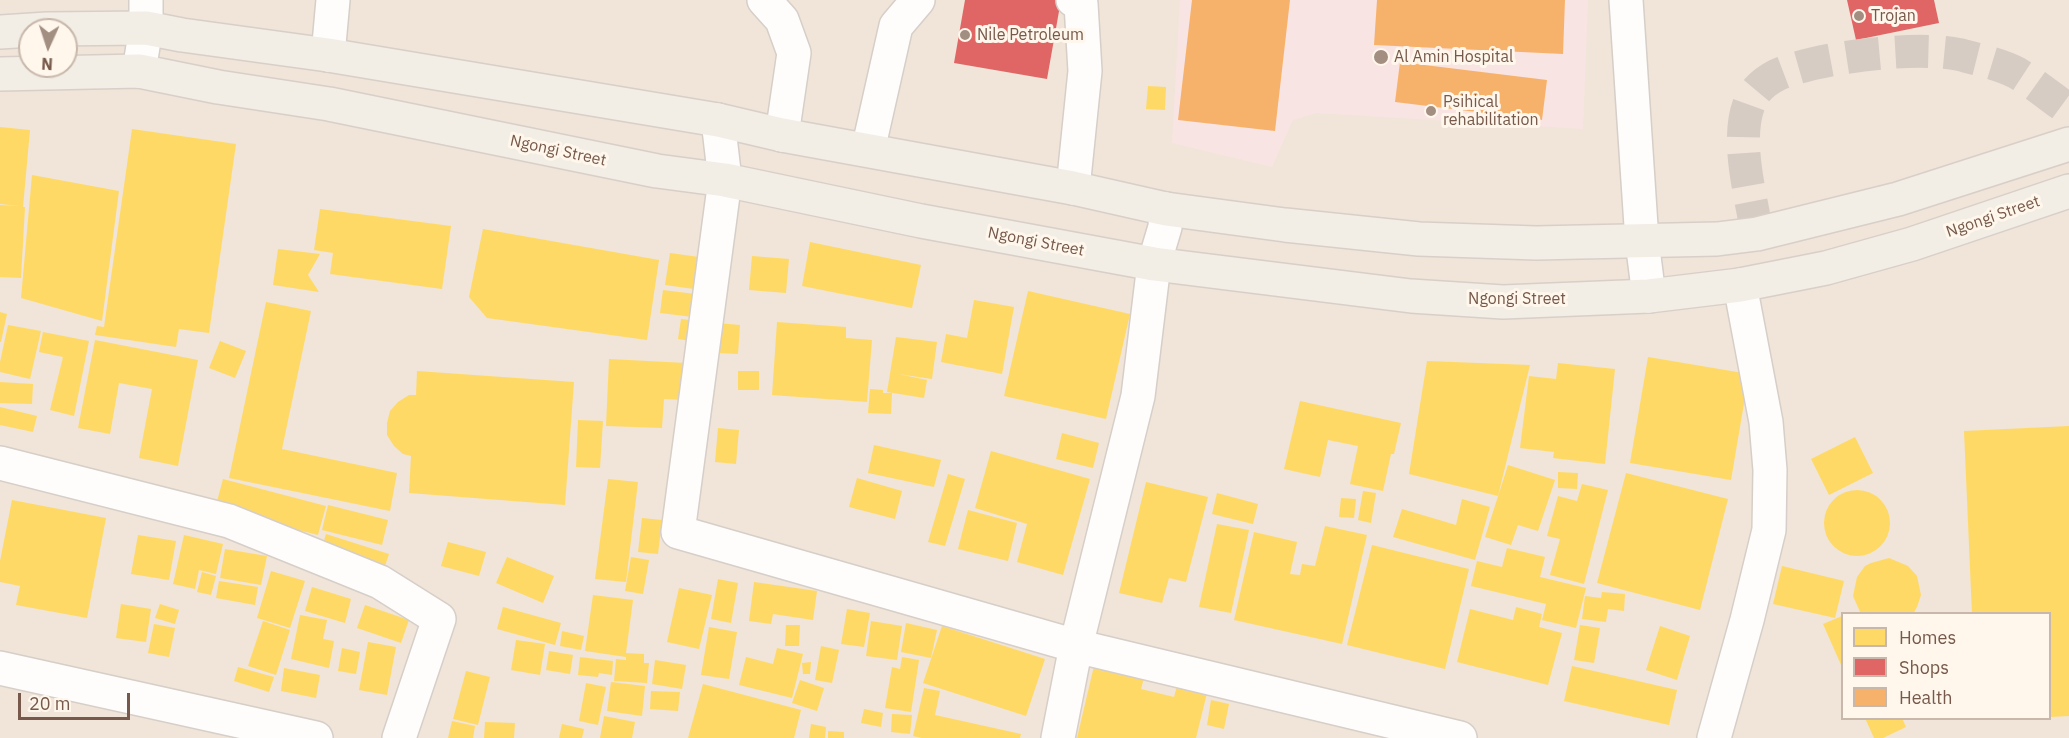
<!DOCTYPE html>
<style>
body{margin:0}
#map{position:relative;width:2069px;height:738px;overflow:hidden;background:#f7f2eb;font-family:"IBM Plex Sans",sans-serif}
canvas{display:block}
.legend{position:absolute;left:1841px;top:612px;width:210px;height:108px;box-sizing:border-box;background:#fff7ec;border:2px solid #c8b8ab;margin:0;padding:8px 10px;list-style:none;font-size:18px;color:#76594a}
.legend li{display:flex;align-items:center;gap:12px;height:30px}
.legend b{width:30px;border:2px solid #c8b8ab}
.north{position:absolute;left:18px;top:18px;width:60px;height:60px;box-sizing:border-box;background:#fff7ec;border:2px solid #c8b8ab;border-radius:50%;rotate:183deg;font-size:16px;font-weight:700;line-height:24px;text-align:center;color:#76594a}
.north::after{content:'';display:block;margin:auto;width:21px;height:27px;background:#a38f82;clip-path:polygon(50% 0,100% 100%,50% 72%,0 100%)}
.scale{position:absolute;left:18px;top:693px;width:112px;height:27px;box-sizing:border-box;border:3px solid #76594a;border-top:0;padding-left:8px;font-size:18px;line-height:21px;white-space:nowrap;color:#76594a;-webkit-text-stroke:4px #fff7ec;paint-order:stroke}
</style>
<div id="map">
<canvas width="2069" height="738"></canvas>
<ul class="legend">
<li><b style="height:16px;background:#ffd966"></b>Homes</li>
<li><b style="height:16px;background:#e06666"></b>Shops</li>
<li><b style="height:16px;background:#f6b26b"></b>Health</li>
</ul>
<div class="north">N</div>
<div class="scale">20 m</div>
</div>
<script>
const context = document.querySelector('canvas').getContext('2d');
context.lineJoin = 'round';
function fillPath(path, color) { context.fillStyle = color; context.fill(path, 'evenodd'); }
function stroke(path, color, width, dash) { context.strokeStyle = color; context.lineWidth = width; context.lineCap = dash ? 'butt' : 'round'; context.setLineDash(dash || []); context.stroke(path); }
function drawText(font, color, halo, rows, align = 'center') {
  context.font = font + ' "IBM Plex Sans",sans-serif'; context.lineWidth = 6; context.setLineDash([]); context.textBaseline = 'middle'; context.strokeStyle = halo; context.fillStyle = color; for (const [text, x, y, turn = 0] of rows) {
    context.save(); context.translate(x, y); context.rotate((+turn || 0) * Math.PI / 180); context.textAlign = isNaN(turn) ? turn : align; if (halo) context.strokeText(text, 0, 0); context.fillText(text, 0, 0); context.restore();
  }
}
fillPath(new Path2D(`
 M 0,0 L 2069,0 L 2069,738 L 0,738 ZM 30,30 L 66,30 L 66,66 L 30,66 ZM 1842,614 L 2050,614 L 2050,718 L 1842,718 Z`), '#f0e5d8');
fillPath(new Path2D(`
 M 1180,0 L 1588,0 L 1583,129 L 1316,113 L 1293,120 L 1272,167 L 1172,143 Z`), '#f9e4e4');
fillPath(new Path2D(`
 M 1148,86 L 1166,87 L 1165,110 L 1146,109 Z
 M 0,127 L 30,130 L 23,207 L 25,207 L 21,278 L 0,277 L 0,205 L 19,206 L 0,204 Z
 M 132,129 L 236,144 L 209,333 L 179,329 L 176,347 L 95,335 L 97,326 L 104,327 Z
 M 32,175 L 119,191 L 102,321 L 21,298 Z
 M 320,209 L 451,226 L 442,289 L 330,274 L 333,253 L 314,250 Z
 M 483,229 L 659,260 L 647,340 L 487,318 L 469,297 Z
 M 810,242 L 921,265 L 912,308 L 802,286 Z
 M 278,249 L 320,254 L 308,275 L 319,292 L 273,285 Z
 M 670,253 L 699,257 L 694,289 L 665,285 Z
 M 752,256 L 789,259 L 786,293 L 749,290 Z
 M 663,290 L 695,294 L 693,317 L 660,313 Z
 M 1028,291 L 1130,314 L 1106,419 L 1004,396 Z
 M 974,300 L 1014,307 L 1002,374 L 941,362 L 946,334 L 967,338 Z
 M 266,302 L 311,311 L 282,449 L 397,473 L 390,511 L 229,478 Z
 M 0,312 L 7,314 L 1,342 L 0,342 Z
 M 681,319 L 700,321 L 697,342 L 678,339 Z
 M 777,322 L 846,327 L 846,338 L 872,340 L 867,402 L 772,395 Z
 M 718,323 L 740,325 L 738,354 L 716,353 Z
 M 8,325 L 41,331 L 30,379 L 0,372 L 0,362 Z
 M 43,332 L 89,341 L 74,416 L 50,410 L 63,357 L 39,352 Z
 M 896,337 L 937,342 L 932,379 L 898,374 L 927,380 L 924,398 L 887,392 Z
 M 95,340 L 198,360 L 178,466 L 139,458 L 152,389 L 119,383 L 110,434 L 78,428 Z
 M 220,341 L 246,351 L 235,378 L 209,368 Z
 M 1648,357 L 1749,374 L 1731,480 L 1630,463 Z
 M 609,359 L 686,363 L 684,400 L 664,399 L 662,428 L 606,426 Z
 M 1427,361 L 1530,365 L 1498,496 L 1409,474 Z
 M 1558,363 L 1615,369 L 1605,464 L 1553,458 L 1554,452 L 1520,448 L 1529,376 L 1556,379 Z
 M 417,371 L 574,382 L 565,505 L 409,493 L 411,456 L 403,454 L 394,446 L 387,435 L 387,423 L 390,411 L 398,402 L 409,395 L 416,395 Z
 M 738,371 L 759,371 L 759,390 L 738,390 Z
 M 0,382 L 33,384 L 32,404 L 0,403 Z
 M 870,389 L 883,390 L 883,393 L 892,393 L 891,414 L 868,413 Z
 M 1300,401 L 1401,423 L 1394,454 L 1391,454 L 1383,491 L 1350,484 L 1358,446 L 1328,440 L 1320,477 L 1284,469 Z
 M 0,407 L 37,416 L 33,432 L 0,425 Z
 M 578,420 L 603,421 L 600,468 L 576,467 Z
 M 2069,426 L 2069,716 L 2050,717 L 2050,614 L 1972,614 L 1964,431 Z
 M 718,428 L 739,430 L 736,464 L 715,462 Z
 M 1062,433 L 1099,443 L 1093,468 L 1056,459 Z
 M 1855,437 L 1873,473 L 1829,495 L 1811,459 Z
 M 874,445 L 941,460 L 934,487 L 868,473 Z
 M 991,451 L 1090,479 L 1063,575 L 1017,562 L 1027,524 L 975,508 Z
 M 1508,465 L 1555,480 L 1538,531 L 1518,525 L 1511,545 L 1485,537 Z
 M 1558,472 L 1578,473 L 1577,489 L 1558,488 Z
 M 1626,473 L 1728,499 L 1700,610 L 1597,583 Z
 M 948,474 L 965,479 L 945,546 L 928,542 Z
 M 857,478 L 902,491 L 895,519 L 849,507 Z
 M 223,479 L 326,506 L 318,535 L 215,509 Z
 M 608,479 L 638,482 L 626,582 L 595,579 Z
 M 1146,482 L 1208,497 L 1186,582 L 1169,578 L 1162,603 L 1119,593 Z
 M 1582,484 L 1608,490 L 1584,584 L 1550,575 L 1560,539 L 1547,536 L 1558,496 L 1577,501 Z
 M1824 523a33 33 0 1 1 66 0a33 33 0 1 1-66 0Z
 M 1363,491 L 1376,493 L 1371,523 L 1358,520 Z
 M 1217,493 L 1258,504 L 1253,524 L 1212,514 Z
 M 1341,498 L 1356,499 L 1354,518 L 1339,517 Z
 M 1462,499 L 1490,507 L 1475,560 L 1393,537 L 1402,509 L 1456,525 Z
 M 12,500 L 106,518 L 87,618 L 16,605 L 20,586 L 0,582 L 0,561 Z
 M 328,505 L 388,520 L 382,545 L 322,530 Z
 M 968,510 L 1017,523 L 1008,561 L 958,549 Z
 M 642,518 L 662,520 L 658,554 L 638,552 Z
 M 1217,524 L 1249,530 L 1231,613 L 1199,607 Z
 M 1325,526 L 1367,535 L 1342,644 L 1234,620 L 1254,532 L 1297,542 L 1290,574 L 1300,575 L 1302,564 L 1315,566 Z
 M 326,534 L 389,554 L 383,572 L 320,553 Z
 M 138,535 L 176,541 L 169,580 L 131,574 Z
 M 184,535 L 223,544 L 216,574 L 199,570 L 195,589 L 173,584 Z
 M 448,542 L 486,552 L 479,576 L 441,566 Z
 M 1372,545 L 1469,569 L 1445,669 L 1347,645 Z
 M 1507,548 L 1545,557 L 1540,577 L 1586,588 L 1576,628 L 1542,620 L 1546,604 L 1471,586 L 1477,561 L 1502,567 Z
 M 225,549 L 267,556 L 261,585 L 220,578 Z
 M 507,557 L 554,576 L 543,603 L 496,583 Z
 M 631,557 L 649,560 L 643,594 L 625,591 Z
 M 1889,558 L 1908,566 L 1917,576 L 1921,595 L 1917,607 L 1913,614 L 1861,614 L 1853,596 L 1857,577 L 1865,566 L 1871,563 Z
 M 1782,566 L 1844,581 L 1835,618 L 1773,604 Z
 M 271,571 L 305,581 L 290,628 L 257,618 Z
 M 202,572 L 216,576 L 211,595 L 197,592 Z
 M 718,579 L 738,583 L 731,623 L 711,619 Z
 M 219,581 L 258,587 L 255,605 L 216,598 Z
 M 754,582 L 817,591 L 813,620 L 773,614 L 771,624 L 749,621 Z
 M 312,587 L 351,599 L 345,623 L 305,611 Z
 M 679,588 L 712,595 L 699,649 L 667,642 Z
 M 1602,592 L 1625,594 L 1624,611 L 1608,609 L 1606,622 L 1582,619 L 1585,596 L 1601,598 Z
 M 593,595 L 633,600 L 626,653 L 644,654 L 644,663 L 649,663 L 647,683 L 614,681 L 616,659 L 626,660 L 626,657 L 585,651 Z
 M 121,604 L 151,609 L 146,642 L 116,638 Z
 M 160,604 L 179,610 L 175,624 L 155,618 Z
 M 365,605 L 409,620 L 401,643 L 357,628 Z
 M 503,607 L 561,623 L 555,645 L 497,629 Z
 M 1516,607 L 1542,614 L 1539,627 L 1562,633 L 1548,685 L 1457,662 L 1470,609 L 1513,620 Z
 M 847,609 L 870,613 L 864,647 L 841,644 Z
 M 300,615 L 327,620 L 323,639 L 334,641 L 329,668 L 291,659 Z
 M 1842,616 L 1842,667 L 1823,624 Z
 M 263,621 L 290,630 L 276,675 L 248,666 Z
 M 871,621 L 902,626 L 897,660 L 866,656 Z
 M 906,623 L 937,630 L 931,658 L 901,652 Z
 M 154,624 L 175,628 L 169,657 L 148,653 Z
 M 786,625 L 800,625 L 799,646 L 785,646 Z
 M 1580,625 L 1600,628 L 1594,663 L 1574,660 Z
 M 942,626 L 1045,659 L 1026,716 L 923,683 Z
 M 1660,626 L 1690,636 L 1677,680 L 1646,670 Z
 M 709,627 L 737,632 L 729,679 L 701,675 Z
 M 562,631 L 584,636 L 581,650 L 560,646 Z
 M 516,640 L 545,644 L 540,675 L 511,670 Z
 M 368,642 L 396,647 L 387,695 L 359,690 Z
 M 821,646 L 839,650 L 832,683 L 815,680 Z
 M 342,648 L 360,652 L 356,674 L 338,671 Z
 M 777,648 L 803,654 L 792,698 L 739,685 L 746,657 L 773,664 Z
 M 549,651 L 573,655 L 570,674 L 546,670 Z
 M 580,657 L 613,661 L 612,675 L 599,673 L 598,677 L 578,675 Z
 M 902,657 L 919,660 L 911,712 L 885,708 L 892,667 L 900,669 Z
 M 655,660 L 686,665 L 682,689 L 652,684 Z
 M 811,662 L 810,674 L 803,674 L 802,663 Z
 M 1094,666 L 1144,678 L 1141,689 L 1174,697 L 1177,686 L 1207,693 L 1196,738 L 1077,738 Z
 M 1572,666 L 1677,690 L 1669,725 L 1564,701 Z
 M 238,667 L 274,677 L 269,692 L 234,681 Z
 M 284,668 L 320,675 L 316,698 L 281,691 Z
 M 466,671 L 490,677 L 478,725 L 453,719 Z
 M 800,680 L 824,688 L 817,711 L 792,703 Z
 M 611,682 L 645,686 L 642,716 L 607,711 Z
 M 586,683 L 606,687 L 598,725 L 579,721 Z
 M 703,684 L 801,710 L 794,738 L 688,738 Z
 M 924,688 L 940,691 L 935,715 L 1021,734 L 1020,738 L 922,738 L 913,736 Z
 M 651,691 L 680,692 L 678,711 L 650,709 Z
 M 1211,700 L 1229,704 L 1224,729 L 1207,725 Z
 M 864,709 L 883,713 L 881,727 L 861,723 Z
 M 892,714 L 912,715 L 910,734 L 891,732 Z
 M 604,716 L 635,722 L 632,738 L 600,738 Z
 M 1865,718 L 1902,718 L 1906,727 L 1883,738 L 1874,738 Z
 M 452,721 L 475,726 L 473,738 L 448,738 Z
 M 485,722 L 515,723 L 514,738 L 484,738 Z
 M 562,724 L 584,729 L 582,738 L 559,738 Z
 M 811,724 L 826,727 L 825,738 L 809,738 Z
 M 828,731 L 844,732 L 844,738 L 828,738 Z`), '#ffd966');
fillPath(new Path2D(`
 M 965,0 L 1061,0 L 1047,79 L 954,63 Z
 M 1847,0 L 1934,0 L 1939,23 L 1856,40 Z`), '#e06666');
fillPath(new Path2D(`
 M 1192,0 L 1290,0 L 1275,131 L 1178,120 Z
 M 1377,0 L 1565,0 L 1563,54 L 1374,45 Z
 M 1400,62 L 1547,80 L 1542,120 L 1395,102 Z`), '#f6b26b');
stroke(new Path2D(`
 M 1757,234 C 1751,195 1735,142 1749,104 C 1753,91 1765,81 1777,75 C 1817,57 1923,44 1965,56 C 1981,60 2002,65 2017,73 C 2035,84 2052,98 2069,110`), '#d7ccc3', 33, [33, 16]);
const minor = new Path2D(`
 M 764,0 L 782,20 L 794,53 L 782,135
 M 1073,0 L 1081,4 L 1085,71 L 1073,188
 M 1626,0 L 1642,241 L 1649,296
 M 328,55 L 333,0
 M 139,71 L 146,28 L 146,0
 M 718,120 L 725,180 L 678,532 L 1076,646 L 1460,738
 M 868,150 L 896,26 L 918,0
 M 0,463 L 229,521 L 380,582 L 439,619 L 399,738
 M 0,668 L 316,738
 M 1058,738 L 1076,646 L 1138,396 L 1154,264 L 1165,227 L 1166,209
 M 1714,738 L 1747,620 L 1769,530 L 1770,470 L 1766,422 L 1740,285`);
const major = new Path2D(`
 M 0,32 L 47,29 L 146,28 L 182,35 L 328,55 L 718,120 L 782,135 L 1073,188 L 1166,209 L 1285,225 L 1419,239 L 1536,243 L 1717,239 L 1757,234 L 1898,199 L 2069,144
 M 0,74 L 139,71 L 218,87 L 329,104 L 657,171 L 725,180 L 921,221 L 1154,264 L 1411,296 L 1503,302 L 1649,296 L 1740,285 L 1826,268 L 1912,244 L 2069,191`);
stroke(minor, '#d6cec8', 36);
stroke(major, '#d8cfc9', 36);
stroke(minor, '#fefdfc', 33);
stroke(major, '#f2ede5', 33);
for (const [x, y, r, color] of [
 [1859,16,6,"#a38f82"],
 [965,35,6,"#a38f82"],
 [1381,57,8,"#a38f82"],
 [1431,111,6,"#a38f82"]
]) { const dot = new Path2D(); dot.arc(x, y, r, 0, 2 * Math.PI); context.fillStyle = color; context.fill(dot); stroke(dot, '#fff7ec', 2); }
drawText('16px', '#76594a', '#fff7ec', [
 ["Trojan",1871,16],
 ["Nile Petroleum",977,35],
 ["Al Amin Hospital",1394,57],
 ["Psihical",1443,102],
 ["rehabilitation",1443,120]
], 'left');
drawText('16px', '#76594a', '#fff7ec', [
 ["Ngongi Street",558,151,12],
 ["Ngongi Street",1993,217,-19],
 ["Ngongi Street",1036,242,11],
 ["Ngongi Street",1517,299]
]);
</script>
